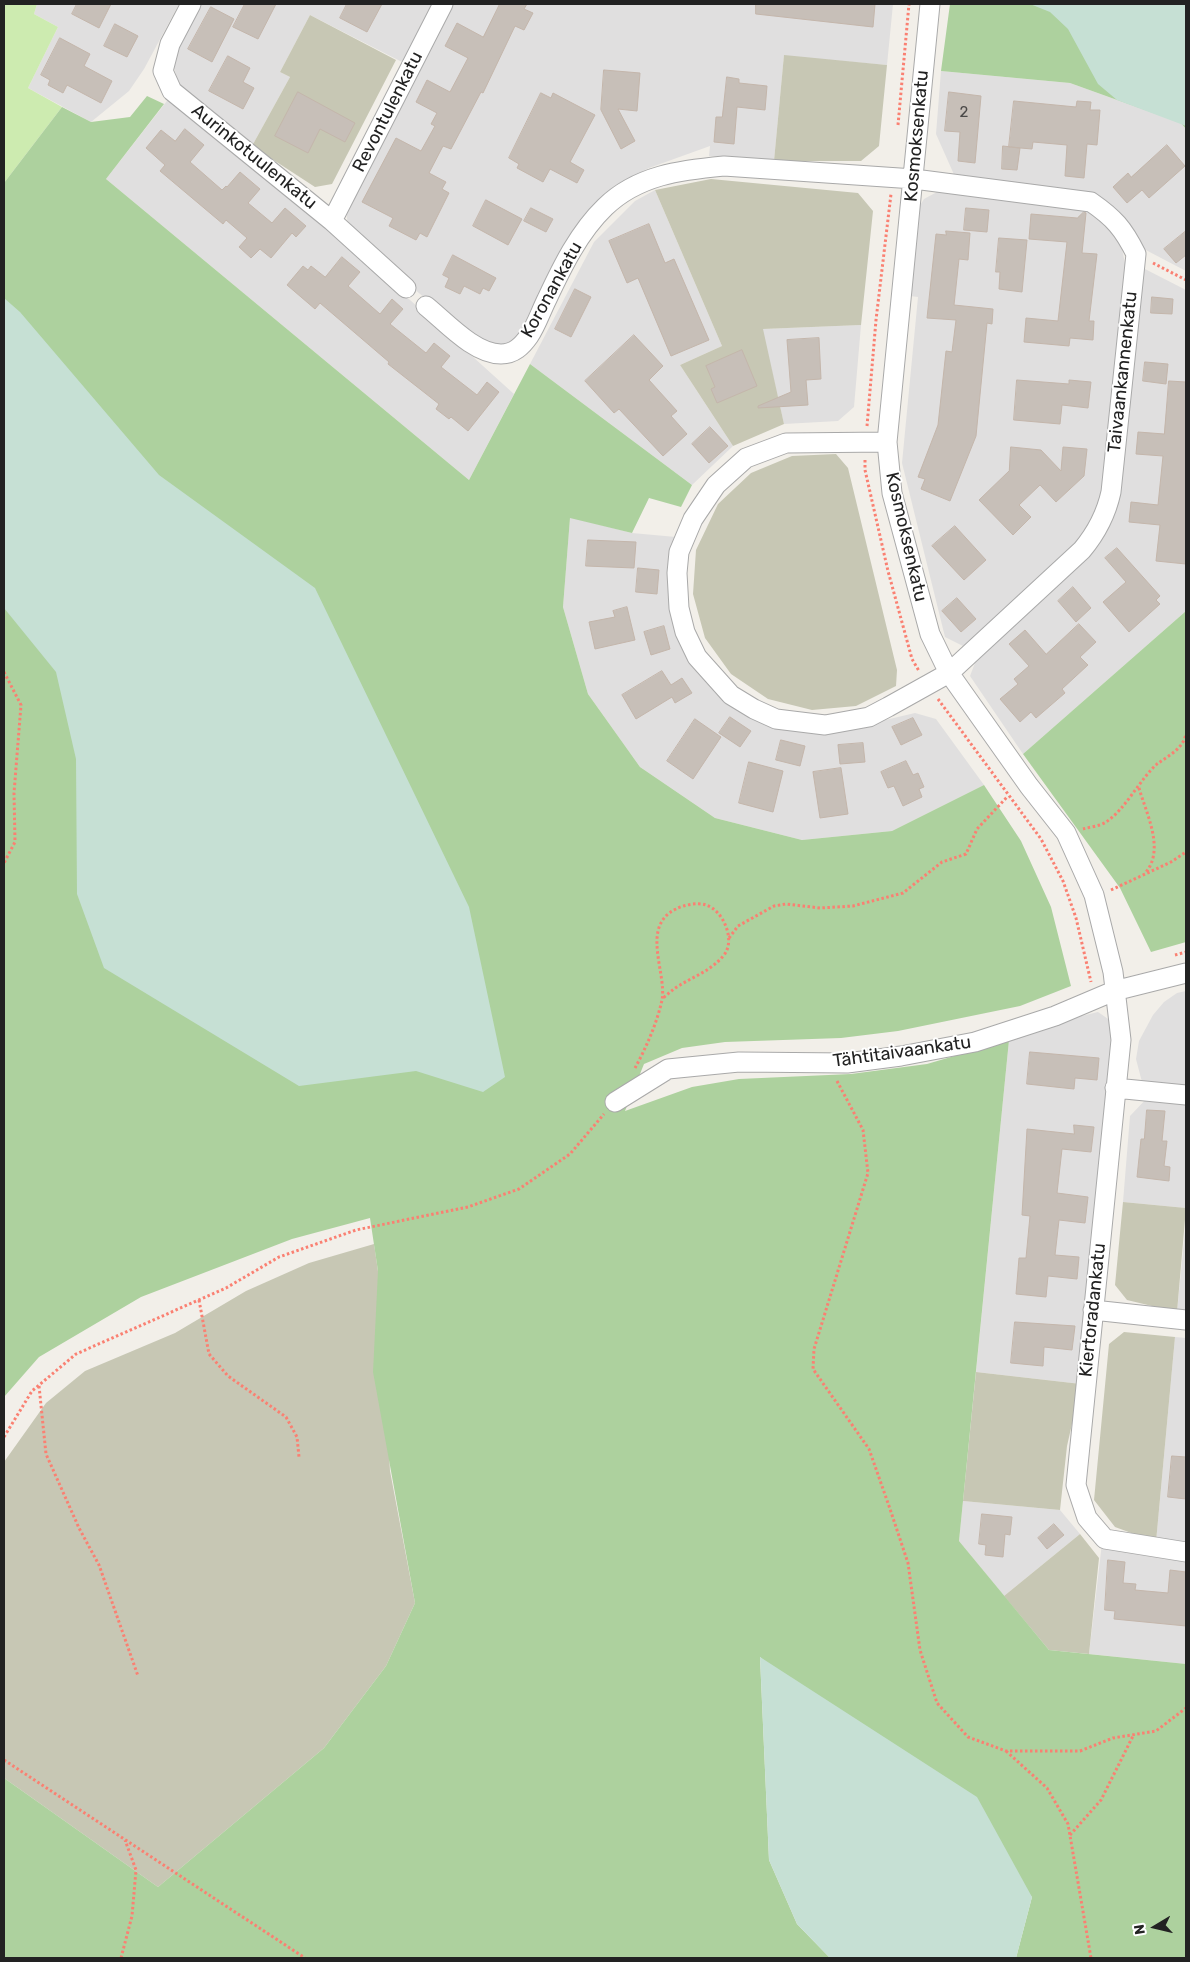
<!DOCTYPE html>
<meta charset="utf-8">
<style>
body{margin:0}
#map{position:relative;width:1190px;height:1962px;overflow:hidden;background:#f2efe9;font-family:Rubik,sans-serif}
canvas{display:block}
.frame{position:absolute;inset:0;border:5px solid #222;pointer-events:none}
.north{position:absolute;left:1130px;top:1902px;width:50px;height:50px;-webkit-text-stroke:4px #fff;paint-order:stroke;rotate:261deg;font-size:14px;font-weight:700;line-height:20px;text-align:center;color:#222}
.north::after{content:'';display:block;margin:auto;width:18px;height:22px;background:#222;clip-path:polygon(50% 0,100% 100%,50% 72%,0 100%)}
</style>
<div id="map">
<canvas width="1190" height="1962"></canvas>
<div class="frame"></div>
<div class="north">N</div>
</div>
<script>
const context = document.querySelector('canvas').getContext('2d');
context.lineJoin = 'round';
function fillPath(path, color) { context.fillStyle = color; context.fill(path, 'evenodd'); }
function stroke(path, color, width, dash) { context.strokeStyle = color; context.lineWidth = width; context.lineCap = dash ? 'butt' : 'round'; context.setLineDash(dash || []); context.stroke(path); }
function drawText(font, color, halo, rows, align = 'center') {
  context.font = font + ' Rubik,sans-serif'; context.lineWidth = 4; context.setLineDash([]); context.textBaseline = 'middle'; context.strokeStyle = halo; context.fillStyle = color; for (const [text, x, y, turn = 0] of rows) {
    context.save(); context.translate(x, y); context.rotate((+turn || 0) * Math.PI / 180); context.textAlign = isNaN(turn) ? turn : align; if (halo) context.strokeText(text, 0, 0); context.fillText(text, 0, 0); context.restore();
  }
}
fillPath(new Path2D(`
 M 37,4 L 179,4 L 144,69 L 129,91 L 91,122 L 28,88 L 58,27 L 34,14 Z
 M 196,4 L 436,4 L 404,63 L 310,15 L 280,72 L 290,77 L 252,146 L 178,83 L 173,63 Z
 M 453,4 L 893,4 L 887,65 L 784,56 L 774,161 L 709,156 L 710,146 L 649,168 L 616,185 L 600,198 L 564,248 L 518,335 L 507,345 L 483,344 L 450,320 L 397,274 L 348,225 L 346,211 Z
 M 941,71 L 1070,83 L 1181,123 L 1186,129 L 1186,271 L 1140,247 L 1123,218 L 956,179 L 936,134 Z
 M 170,97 L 368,262 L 514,394 L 469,480 L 106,179 Z
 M 655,190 L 722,346 L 680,365 L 733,446 L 692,485 L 530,364 L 594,242 L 635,201 Z
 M 937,192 L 1059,203 L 1092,211 L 1107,226 L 1121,244 L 1126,268 L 1107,468 L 1100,504 L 1081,542 L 963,646 L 945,637 L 902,463 L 918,297 L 910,296 L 919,207 L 924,199 Z
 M 1143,268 L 1186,290 L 1186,611 L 1023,754 L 970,676 L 978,655 L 1090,554 Z
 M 861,325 L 854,407 L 838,421 L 784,424 L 762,329 Z
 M 570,517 L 632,533 L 676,537 L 689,654 L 777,727 L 801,732 L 834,732 L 915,713 L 936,719 L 984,785 L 892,831 L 802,840 L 715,818 L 640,767 L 588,694 L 563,607 Z
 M 1186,991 L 1186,1087 L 1142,1082 L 1136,1059 L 1139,1041 L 1153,1015 L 1164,1002 L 1177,993 Z
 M 1098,1012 L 1111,1021 L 1115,1043 L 1081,1384 L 976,1372 L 1009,1040 L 1073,1018 Z
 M 1148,1097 L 1186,1100 L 1186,1208 L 1123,1202 L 1130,1116 Z
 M 1186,1220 L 1186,1313 L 1177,1312 Z
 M 1175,1337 L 1186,1338 L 1186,1544 L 1156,1542 Z
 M 963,1501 L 1060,1510 L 1080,1534 L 1004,1596 L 959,1541 Z
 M 1102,1543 L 1186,1557 L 1186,1664 L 1089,1654 Z`), '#e0dfdf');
fillPath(new Path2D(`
 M 310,15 L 396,60 L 332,184 L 315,187 L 252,146 L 290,77 L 280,72 Z
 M 784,55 L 887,65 L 879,146 L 861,161 L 774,161 Z
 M 711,179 L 858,193 L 873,211 L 861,325 L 763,329 L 784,424 L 733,446 L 680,365 L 722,346 L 655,190 Z
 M 836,454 L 848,468 L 897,670 L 896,686 L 856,706 L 812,710 L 768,699 L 731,674 L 705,638 L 693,594 L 696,550 L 718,504 L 751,473 L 792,456 Z
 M 1123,1202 L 1186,1208 L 1177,1312 L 1127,1300 L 1115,1285 Z
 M 374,1244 L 378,1271 L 390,1471 L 415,1603 L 386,1666 L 324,1748 L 158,1887 L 4,1778 L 4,1462 L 46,1403 L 85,1371 L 175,1333 L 246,1291 L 309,1263 Z
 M 1124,1332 L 1175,1337 L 1156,1542 L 1115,1527 L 1094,1500 L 1109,1344 Z
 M 976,1372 L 1081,1384 L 1067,1446 L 1060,1510 L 963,1501 Z
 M 1080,1534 L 1099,1558 L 1089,1654 L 1049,1650 L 1004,1596 Z`), '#c7c7b4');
fillPath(new Path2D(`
 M 4,4 L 37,4 L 34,14 L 58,27 L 28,88 L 62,107 L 4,183 Z`), '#cdebb0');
fillPath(new Path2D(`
 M 950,4 L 1186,4 L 1186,129 L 1181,123 L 1070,83 L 941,71 Z
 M 147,96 L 164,104 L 106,179 L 469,480 L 530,364 L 692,485 L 681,507 L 649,498 L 632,533 L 570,518 L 563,607 L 588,694 L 640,767 L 715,818 L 802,840 L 892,831 L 984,785 L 1021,841 L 1051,907 L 1071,986 L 1020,1006 L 898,1031 L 841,1038 L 725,1042 L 682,1048 L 644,1064 L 625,1111 L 692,1087 L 739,1079 L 851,1074 L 927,1064 L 1009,1040 L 959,1541 L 1049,1650 L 1186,1664 L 1186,1958 L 1016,1958 L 1032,1897 L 760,1657 L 769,1860 L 797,1924 L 830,1958 L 4,1958 L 4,1778 L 158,1887 L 324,1748 L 386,1666 L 415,1603 L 373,1372 L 378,1271 L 370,1218 L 292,1239 L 141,1297 L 39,1357 L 4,1397 L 4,183 L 62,107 L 91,122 L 130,117 Z
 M 1186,611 L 1186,942 L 1151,952 L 1120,888 L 1023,754 Z`), '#add19e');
fillPath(new Path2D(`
 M 1030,4 L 1186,4 L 1186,126 L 1117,100 L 1098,84 L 1068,29 L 1050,12 Z
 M 4,298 L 20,312 L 159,475 L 315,588 L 469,907 L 505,1077 L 483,1092 L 416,1071 L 299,1086 L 104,968 L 77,894 L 76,759 L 56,672 L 4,608 Z
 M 760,1657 L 977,1797 L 1032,1897 L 1016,1958 L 830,1958 L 797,1924 L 769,1860 Z`), '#c6e0d4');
const building = new Path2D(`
 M 77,4 L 111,4 L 99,28 L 72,14 Z
 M 245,4 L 276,4 L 258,39 L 233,27 Z
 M 347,4 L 382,4 L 367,32 L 340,18 Z
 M 500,4 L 527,4 L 524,9 L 533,13 L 524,30 L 515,26 L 483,93 L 481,92 L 451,149 L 443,146 L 429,173 L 446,182 L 442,189 L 449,193 L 427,237 L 420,233 L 416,240 L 389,226 L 393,218 L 362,202 L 396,138 L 421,151 L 435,126 L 431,124 L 437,113 L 416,102 L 427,80 L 450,92 L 468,58 L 445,46 L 457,23 L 483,37 Z
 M 756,4 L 875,4 L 873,27 L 756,14 Z
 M 211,7 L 234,19 L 212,62 L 188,49 Z
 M 115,24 L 138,36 L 127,57 L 104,46 Z
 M 60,38 L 90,54 L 84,66 L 112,81 L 101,103 L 67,85 L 63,93 L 48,85 L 50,80 L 41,75 Z
 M 228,56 L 250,68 L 243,82 L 254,88 L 243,109 L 209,91 Z
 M 604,70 L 640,73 L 637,111 L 618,109 L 635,141 L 621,149 L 601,110 Z
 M 727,77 L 739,79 L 739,83 L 767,86 L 765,110 L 737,107 L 734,144 L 714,142 L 716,117 L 722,117 Z
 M 298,92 L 355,123 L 345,142 L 320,129 L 308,153 L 275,136 Z
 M 949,92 L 981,96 L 975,163 L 958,161 L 960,132 L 945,131 Z
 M 541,93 L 551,98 L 553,93 L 595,115 L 570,162 L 584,170 L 577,183 L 550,169 L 543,182 L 517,168 L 519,164 L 509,158 Z
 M 1014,101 L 1076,107 L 1077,101 L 1091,102 L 1090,110 L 1100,110 L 1097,145 L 1087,144 L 1084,178 L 1065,176 L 1067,145 L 1033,142 L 1032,149 L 1009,147 Z
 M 185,129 L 204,145 L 190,162 L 222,190 L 226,186 L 227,187 L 240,172 L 260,189 L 248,203 L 272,223 L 285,208 L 306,226 L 296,237 L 292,233 L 271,258 L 260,249 L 251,258 L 239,247 L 247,238 L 226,220 L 223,224 L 160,171 L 165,165 L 146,148 L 161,130 L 175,141 Z
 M 1167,145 L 1185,166 L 1149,198 L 1142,190 L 1127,203 L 1113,187 L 1128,173 L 1131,177 Z
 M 1003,146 L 1020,148 L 1017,170 L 1002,169 Z
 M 486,200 L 522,219 L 508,245 L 473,226 Z
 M 531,208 L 553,219 L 546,232 L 524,221 Z
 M 966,208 L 989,210 L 987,232 L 964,230 Z
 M 1084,212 L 1086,213 L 1082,253 L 1097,254 L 1089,321 L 1094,321 L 1093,340 L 1070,338 L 1069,346 L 1024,342 L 1026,318 L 1058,321 L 1067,242 L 1029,239 L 1031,214 L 1077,218 Z
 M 649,224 L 665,263 L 674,259 L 709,340 L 671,356 L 638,278 L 627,283 L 609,241 Z
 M 946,231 L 970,233 L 968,260 L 959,259 L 954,305 L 993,309 L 992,324 L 987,323 L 976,436 L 950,501 L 921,489 L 925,479 L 918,477 L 938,425 L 946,351 L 952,352 L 956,320 L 927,318 L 936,234 L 946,235 Z
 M 1186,231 L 1186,255 L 1176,263 L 1164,249 Z
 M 999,238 L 1027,240 L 1022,292 L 999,289 L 1000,272 L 996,272 Z
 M 453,255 L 496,278 L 489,291 L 483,288 L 480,294 L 464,286 L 460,294 L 445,287 L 449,278 L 443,275 Z
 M 342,257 L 360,272 L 348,286 L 380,314 L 392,299 L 403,309 L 390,324 L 426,353 L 434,343 L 450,356 L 441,367 L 477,395 L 487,382 L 499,392 L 468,431 L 451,417 L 449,419 L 436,409 L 439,404 L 388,364 L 389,362 L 320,303 L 315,309 L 287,285 L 303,266 L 308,270 L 311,266 L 325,277 Z
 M 575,289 L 591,297 L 571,337 L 555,329 Z
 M 1152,297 L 1173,299 L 1172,314 L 1151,313 Z
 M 634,335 L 663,366 L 649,380 L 677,411 L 671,416 L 687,434 L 663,456 L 619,409 L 614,413 L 585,381 Z
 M 819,338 L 821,379 L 806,380 L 808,405 L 758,408 L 758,406 L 791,392 L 787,340 Z
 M 742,350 L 757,386 L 717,403 L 711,389 L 715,387 L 706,366 Z
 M 1145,362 L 1168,364 L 1166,384 L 1143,381 Z
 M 1017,380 L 1069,384 L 1069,380 L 1091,382 L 1088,408 L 1062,405 L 1060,424 L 1014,420 Z
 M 1169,381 L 1186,382 L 1186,564 L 1156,561 L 1160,525 L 1129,522 L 1131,502 L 1158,505 L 1163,456 L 1136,454 L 1138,432 L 1164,434 Z
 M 710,427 L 728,446 L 709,463 L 692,444 Z
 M 1011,447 L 1041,450 L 1061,471 L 1063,447 L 1087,449 L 1084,476 L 1056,502 L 1040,485 L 1019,505 L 1031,517 L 1013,535 L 979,500 L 1009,471 Z
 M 955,526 L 986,560 L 964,580 L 932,546 Z
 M 588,540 L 636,542 L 634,568 L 586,566 Z
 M 1117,548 L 1160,596 L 1156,600 L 1160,604 L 1129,632 L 1103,602 L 1126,582 L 1105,558 Z
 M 638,568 L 659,570 L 657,594 L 636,592 Z
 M 1073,587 L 1091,608 L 1076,622 L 1058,601 Z
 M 957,598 L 976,619 L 961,632 L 942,611 Z
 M 627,607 L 635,640 L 595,649 L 589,622 L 615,617 L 613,611 Z
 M 1079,624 L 1096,642 L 1080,657 L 1088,665 L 1062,689 L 1065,693 L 1036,718 L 1031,712 L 1020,722 L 1000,699 L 1018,684 L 1014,679 L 1029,666 L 1009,644 L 1025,630 L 1046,654 Z
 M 664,626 L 670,649 L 651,655 L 644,632 Z
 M 662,671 L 671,685 L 682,678 L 692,693 L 675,703 L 672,697 L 636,719 L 622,695 Z
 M 730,717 L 751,731 L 740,747 L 719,733 Z
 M 913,718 L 922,735 L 901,745 L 892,727 Z
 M 695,719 L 721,737 L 693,779 L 667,761 Z
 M 781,740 L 805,746 L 800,766 L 776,760 Z
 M 863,743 L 865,762 L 840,764 L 838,745 Z
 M 906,761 L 913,775 L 918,773 L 924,787 L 919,789 L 922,797 L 903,806 L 894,786 L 888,788 L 881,772 Z
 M 749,762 L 783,771 L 773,812 L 739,803 Z
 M 841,768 L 848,814 L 820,818 L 813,772 Z
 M 1030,1052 L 1099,1058 L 1097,1080 L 1075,1078 L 1074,1089 L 1027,1084 Z
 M 1147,1110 L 1165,1111 L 1162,1141 L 1167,1141 L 1164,1166 L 1170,1167 L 1169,1181 L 1137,1177 L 1141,1139 L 1144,1139 Z
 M 1074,1125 L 1094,1127 L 1091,1152 L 1062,1149 L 1057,1193 L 1088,1197 L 1085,1223 L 1059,1220 L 1055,1255 L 1079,1257 L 1077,1279 L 1048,1276 L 1046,1297 L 1016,1294 L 1019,1258 L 1026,1258 L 1030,1216 L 1022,1215 L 1027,1129 L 1074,1134 Z
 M 1015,1322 L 1075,1326 L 1072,1350 L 1044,1347 L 1043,1366 L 1011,1363 Z
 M 1172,1456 L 1186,1457 L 1186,1499 L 1168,1497 Z
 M 982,1514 L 1012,1517 L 1010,1535 L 1005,1534 L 1003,1557 L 985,1555 L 986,1545 L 979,1544 Z
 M 1054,1524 L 1064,1535 L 1047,1549 L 1038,1538 Z
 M 1108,1560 L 1125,1562 L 1123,1583 L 1136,1584 L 1135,1590 L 1168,1593 L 1170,1570 L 1186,1572 L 1186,1626 L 1114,1619 L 1115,1611 L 1105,1610 Z`);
fillPath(building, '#c7bfb8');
stroke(building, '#c4b6ab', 1);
const minor = new Path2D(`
 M 191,4 L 170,44 L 163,71 L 172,91 L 332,221 L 406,288
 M 930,4 L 887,442 L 892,493 L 930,634 L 949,673 L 1029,786 L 1066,833 L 1094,895 L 1113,972 L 1121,1040 L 1076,1485 L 1087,1518 L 1105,1539 L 1186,1552
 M 332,221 L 443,4
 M 426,306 C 446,322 474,354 501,354 C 514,354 522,346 529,336 C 536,326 541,311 547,299 C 562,267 579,232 605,207 C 638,175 681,170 724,166 L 914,179 L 1091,202 C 1114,218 1123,228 1136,254 L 1111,492 C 1106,515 1097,532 1082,550 L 949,673 L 888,707 L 869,717 L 825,725 L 776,719 L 754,709 L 731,695 L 697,657 L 685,632 L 679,608 L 677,573 L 679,552 L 693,519 L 716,485 L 746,458 L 786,443 L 887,442
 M 1115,1088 L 1186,1095
 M 615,1102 L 668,1069 L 739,1062 L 847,1063 L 901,1056 L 975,1042 L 1055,1016 L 1114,991 L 1186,973
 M 1093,1310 L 1186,1320`);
stroke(minor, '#a9a9a9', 21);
stroke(new Path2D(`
 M 898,125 L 909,4
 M 1153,263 L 1186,280
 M 867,426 L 876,320 L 891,194
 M 865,460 L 865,470 L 888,571 L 912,659 L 919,671
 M 4,672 L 21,705 L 14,793 L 15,842 L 4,863
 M 938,699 L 1041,839 L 1063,881 L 1076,918 L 1091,982
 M 1139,788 C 1146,813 1165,849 1146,872
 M 1083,829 C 1090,827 1100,826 1106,822 C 1125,810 1140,779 1157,764 C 1168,756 1183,749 1186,734
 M 1111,890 L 1171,862 L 1186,852
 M 729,938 L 738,926 L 774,906 L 786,904 L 820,908 L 853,906 L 903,893 L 942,862 L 966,854 L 977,829 L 1008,796
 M 1175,955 L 1186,952
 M 635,1068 C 646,1048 657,1023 662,1000 C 667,973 640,926 676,909 C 683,905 698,902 706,905 C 723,910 736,940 724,955 C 712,970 695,976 680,985 C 673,989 668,994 662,999
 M 837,1081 L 863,1130 L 868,1173 L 814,1349 L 813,1369 L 869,1449 L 889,1506 L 908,1563 L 920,1650 L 937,1703 L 968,1737 L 1006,1751 L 1080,1751 L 1113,1738 L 1156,1731 L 1186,1708
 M 199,1300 L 209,1354 L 228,1376 L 286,1417 L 297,1437 L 299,1457
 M 39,1386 L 46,1454 L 79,1528 L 99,1565 L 138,1676
 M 4,1437 L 32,1391 L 76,1354 L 226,1288 L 279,1257 L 356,1230 L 468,1207 L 519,1189 L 570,1154 L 604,1114
 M 1006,1751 L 1047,1788 L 1068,1824 L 1091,1958
 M 4,1760 L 305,1958
 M 1070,1835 L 1101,1800 L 1134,1734
 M 121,1958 L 132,1916 L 136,1870 L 125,1840`), '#fa8072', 3, [2.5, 2.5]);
stroke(minor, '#fff', 19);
drawText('15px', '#4b4948', null, [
 ["2",964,113]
]);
drawText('18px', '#222', '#fff', [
 ["Revontulenkatu",388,112,-63],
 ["Kosmoksenkatu",917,136,-85],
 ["Aurinkotuulenkatu",254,157,39],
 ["Koronankatu",552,290,-61],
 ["Taivaankannenkatu",1123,372,-84],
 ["Kosmoksenkatu",906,537,77],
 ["Tähtitaivaankatu",902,1052,-8],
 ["Kiertoradankatu",1093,1310,-84]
]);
</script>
